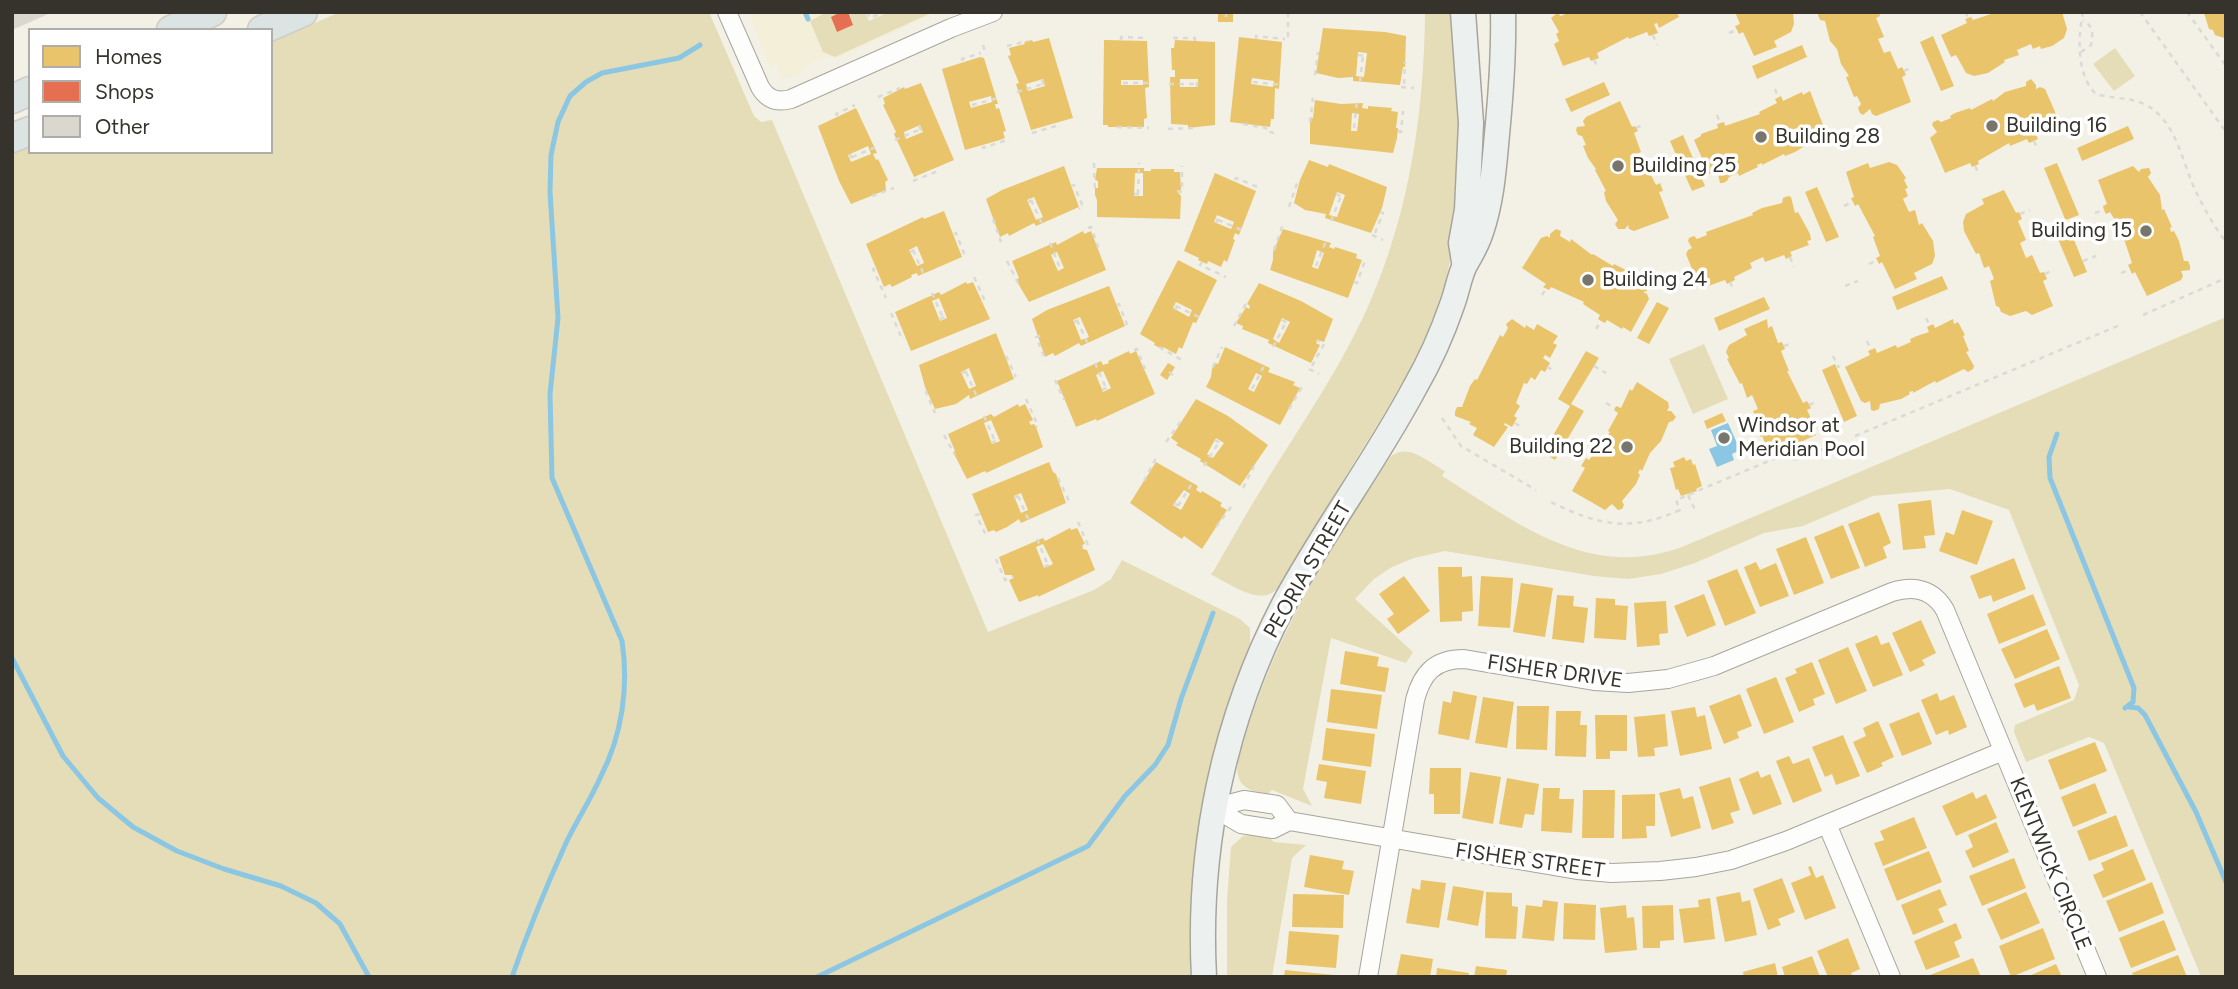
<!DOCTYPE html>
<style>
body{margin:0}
#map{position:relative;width:2238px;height:989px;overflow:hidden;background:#f3f1e5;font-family:Figtree,sans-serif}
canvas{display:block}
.frame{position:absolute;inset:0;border:14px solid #35332b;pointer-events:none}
.legend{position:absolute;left:28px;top:28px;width:245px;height:126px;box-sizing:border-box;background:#fff;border:2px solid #aeadaa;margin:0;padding:9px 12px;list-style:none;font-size:21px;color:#35332b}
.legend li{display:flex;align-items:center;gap:14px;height:35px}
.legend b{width:35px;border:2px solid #aeadaa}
</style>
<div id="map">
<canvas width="2238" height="989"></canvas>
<div class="frame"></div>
<ul class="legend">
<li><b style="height:19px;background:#e9c46a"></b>Homes</li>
<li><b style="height:19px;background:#e76f51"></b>Shops</li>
<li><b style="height:19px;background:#dad8ce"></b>Other</li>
</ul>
</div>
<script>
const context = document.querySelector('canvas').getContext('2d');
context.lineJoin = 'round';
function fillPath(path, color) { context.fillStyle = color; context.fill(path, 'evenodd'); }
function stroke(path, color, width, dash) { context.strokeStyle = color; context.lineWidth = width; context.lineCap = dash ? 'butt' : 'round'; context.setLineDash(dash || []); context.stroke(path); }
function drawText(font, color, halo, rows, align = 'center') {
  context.font = font + ' Figtree,sans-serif'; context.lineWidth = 7; context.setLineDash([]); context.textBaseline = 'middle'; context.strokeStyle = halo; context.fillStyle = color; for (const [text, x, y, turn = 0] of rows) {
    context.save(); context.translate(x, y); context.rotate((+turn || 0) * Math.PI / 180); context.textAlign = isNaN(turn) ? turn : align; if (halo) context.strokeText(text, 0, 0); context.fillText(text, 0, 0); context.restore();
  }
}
fillPath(new Path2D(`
 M 748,12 L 932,12 L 928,17 L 836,59 L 828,56 L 804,66 L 800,74 L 789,78 L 782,77 L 777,64 L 770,67 Z`), '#f4efd9');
fillPath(new Path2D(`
 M 340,12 L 709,12 L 754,116 L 761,122 L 772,120 L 988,632 L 1094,590 L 1111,579 L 1122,560 L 1240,619 L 1250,628 L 1250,644 C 1208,757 1184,855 1191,977 L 12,977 L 12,153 L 30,146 L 30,152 L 271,152 L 271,42 Z
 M 827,12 L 865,12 L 869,21 L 889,12 L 931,13 L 835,57 L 823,52 L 810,21 Z
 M 1425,12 L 1451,12 L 1453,18 C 1458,98 1466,177 1451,256 C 1437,331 1395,397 1355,461 C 1329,503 1304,546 1278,588 C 1261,608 1229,583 1210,574 L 1213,572 C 1230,543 1246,513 1264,485 C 1301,425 1342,366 1370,302 C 1410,209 1424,112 1425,12 Z
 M 2115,48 L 2135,76 L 2114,91 L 2093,64 Z
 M 2226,317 L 2226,977 L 2199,977 L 2200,974 L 2104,743 L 2089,737 L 2026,762 L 2014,732 L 2015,725 L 2074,700 L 2079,685 L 2009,510 L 1950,489 L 1873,496 L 1803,526 L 1764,533 L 1695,563 L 1661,574 L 1628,579 L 1594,576 L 1445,551 L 1414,558 L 1392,567 L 1374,579 L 1355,599 L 1413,652 L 1406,663 L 1331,638 L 1303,789 L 1312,806 L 1272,790 L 1268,794 C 1258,792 1246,791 1240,781 C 1233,766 1242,749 1246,734 C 1276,634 1332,543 1390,457 C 1409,442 1427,462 1445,471 L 1442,476 C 1518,523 1588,581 1682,547 Z
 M 1704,344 L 1728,399 L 1693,414 L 1669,359 Z
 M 1249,835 L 1268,836 L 1274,842 L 1306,845 L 1292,858 L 1272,977 L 1227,977 L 1227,900 L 1231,847 L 1243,836 Z`), '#e5ddb7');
fillPath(new Path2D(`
 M 1728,423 L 1740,450 L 1732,454 L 1734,460 L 1717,467 L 1709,449 L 1717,446 L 1711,430 Z`), '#8bc6e3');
fillPath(new Path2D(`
 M 1569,12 L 1677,12 L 1679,17 L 1659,28 L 1657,23 L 1654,24 L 1658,33 L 1649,36 L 1647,32 L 1629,39 L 1628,37 L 1597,53 L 1599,58 L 1591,61 L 1589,57 L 1563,66 L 1554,44 L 1559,41 L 1556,34 L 1559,32 L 1551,18 L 1557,13 L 1561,16 Z
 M 1735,12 L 1793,12 L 1794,24 L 1791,32 L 1774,41 L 1777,47 L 1754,56 L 1743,32 L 1739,34 L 1735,26 L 1740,24 Z
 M 1819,12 L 1879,12 L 1880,16 L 1876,18 L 1884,37 L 1878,39 L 1884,53 L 1890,51 L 1898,69 L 1902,67 L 1906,75 L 1902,77 L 1911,102 L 1876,116 L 1872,114 L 1870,109 L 1863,115 L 1860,113 L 1858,108 L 1861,104 L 1857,96 L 1854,97 L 1846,77 L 1849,76 L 1841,64 L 1837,49 L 1830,41 L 1825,21 L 1820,20 L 1818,15 Z
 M 1997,12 L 2062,12 L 2067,29 L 2064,38 L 2052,46 L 2041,49 L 2040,46 L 2033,49 L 2031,44 L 2017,50 L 2019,55 L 2004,60 L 2005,62 L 1988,73 L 1974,76 L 1966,73 L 1956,55 L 1951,57 L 1941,35 L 1967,23 L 1965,19 L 1971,17 L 1973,20 Z
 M 2226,12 L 2226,37 L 2224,38 L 2215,35 L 2213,30 L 2209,29 L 2204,13 Z
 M 1233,13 L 1233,22 L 1218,22 L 1218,14 Z
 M 1323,28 L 1385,32 L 1406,36 L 1405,67 L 1403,67 L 1400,85 L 1353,81 L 1353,77 L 1338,78 L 1316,73 ZM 1358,52 L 1367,53 L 1364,77 L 1356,76 Z
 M 1933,36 L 1954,86 L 1941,91 L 1920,42 Z
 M 1239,37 L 1282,42 L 1279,89 L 1275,88 L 1274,119 L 1271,119 L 1270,127 L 1230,122 ZM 1252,78 L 1274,81 L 1273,87 L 1251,84 Z
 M 1049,38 L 1073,118 L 1031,130 L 1016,84 L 1019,83 L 1008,56 L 1011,55 L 1009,48 L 1025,44 L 1024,42 L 1032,40 L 1033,42 ZM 1043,79 L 1045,86 L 1028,91 L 1026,84 Z
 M 1104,40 L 1147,41 L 1149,87 L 1145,88 L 1147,118 L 1144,119 L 1144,127 L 1108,127 L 1108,125 L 1103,125 ZM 1121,80 L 1143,80 L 1143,85 L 1121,85 Z
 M 1175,40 L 1215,42 L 1215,125 L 1188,128 L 1188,125 L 1171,124 L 1170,77 L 1175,77 L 1175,70 L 1172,70 L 1171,48 L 1174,48 ZM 1180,79 L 1198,79 L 1198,87 L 1180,87 Z
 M 1802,45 L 1807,57 L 1757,79 L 1752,66 Z
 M 980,57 L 984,58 L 998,104 L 995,104 L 996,109 L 999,108 L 1006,131 L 1003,132 L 1005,138 L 1000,140 L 965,150 L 942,69 ZM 991,96 L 992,102 L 971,108 L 969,102 Z
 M 2031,79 L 2036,85 L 2036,89 L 2040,87 L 2045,89 L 2060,123 L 2052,126 L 2053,129 L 2036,135 L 2038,139 L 2029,143 L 2027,139 L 2010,146 L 2009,143 L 1978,161 L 1979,164 L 1972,167 L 1970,163 L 1945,173 L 1930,138 L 1937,132 L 1932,125 L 1933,122 L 1938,120 L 1941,122 L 1951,118 L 1950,116 L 1955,113 L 1970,108 L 1971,110 L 1992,99 L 1993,101 L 2005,92 L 2026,86 L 2026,82 Z
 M 1604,82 L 1610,95 L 1571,112 L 1565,99 Z
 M 921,83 L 954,160 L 914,177 L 894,134 L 896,132 L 883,105 L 885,104 L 883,98 L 904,87 L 905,89 ZM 920,125 L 923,132 L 906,139 L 904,132 Z
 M 1810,91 L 1823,125 L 1817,131 L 1821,134 L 1822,142 L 1817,144 L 1813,141 L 1795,152 L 1785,156 L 1784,154 L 1762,165 L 1762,163 L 1757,165 L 1758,167 L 1739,176 L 1738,173 L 1729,177 L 1727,181 L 1723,183 L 1720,183 L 1718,174 L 1709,174 L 1694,140 L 1701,136 L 1701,134 L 1718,128 L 1717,124 L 1724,122 L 1725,126 L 1760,114 L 1759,112 L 1777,103 L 1775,99 L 1781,96 L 1783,101 L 1802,92 L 1803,95 Z
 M 1315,100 L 1341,104 L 1363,103 L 1362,108 L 1368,109 L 1368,106 L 1392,108 L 1391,111 L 1398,112 L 1396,128 L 1398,128 L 1397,138 L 1393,153 L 1310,144 L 1310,118 L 1313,118 ZM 1352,113 L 1359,114 L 1357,131 L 1351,131 Z
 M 1620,101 L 1632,127 L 1635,126 L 1638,131 L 1634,133 L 1641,152 L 1635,155 L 1641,169 L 1647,167 L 1656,185 L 1660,183 L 1663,191 L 1659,192 L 1669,218 L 1634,231 L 1629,229 L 1628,225 L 1625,229 L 1618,229 L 1615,224 L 1618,220 L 1606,201 L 1604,192 L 1606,191 L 1595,170 L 1596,169 L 1588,158 L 1583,146 L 1586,145 L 1582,136 L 1578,135 L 1576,130 L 1577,127 L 1585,126 L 1583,121 L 1586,117 Z
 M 856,108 L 877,153 L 873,154 L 876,160 L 878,159 L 888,180 L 885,182 L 886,190 L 851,204 L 839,181 L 818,126 ZM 868,146 L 871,154 L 851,162 L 848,155 Z
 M 2128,126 L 2134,139 L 2082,161 L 2077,148 Z
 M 1683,135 L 1705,186 L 1692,191 L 1670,141 Z
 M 1309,160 L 1328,167 L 1329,164 L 1387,187 L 1382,208 L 1371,233 L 1325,218 L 1326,214 L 1305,210 L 1294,203 L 1300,180 ZM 1337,192 L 1345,195 L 1337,217 L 1329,215 Z
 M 1889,162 L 1897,165 L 1906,178 L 1904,180 L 1908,188 L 1905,189 L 1908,196 L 1903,199 L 1909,212 L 1915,210 L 1919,225 L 1922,223 L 1933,241 L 1935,256 L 1932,264 L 1914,273 L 1917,279 L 1895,289 L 1882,262 L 1879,264 L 1876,258 L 1880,256 L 1873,237 L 1875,236 L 1858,204 L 1855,206 L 1851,198 L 1854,197 L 1846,172 L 1868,163 L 1870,168 Z
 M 2057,163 L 2079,215 L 2066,220 L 2087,272 L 2074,277 L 2052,225 L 2065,219 L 2044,168 Z
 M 1064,166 L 1079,207 L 1036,226 L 1034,223 L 1009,236 L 1008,233 L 1000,237 L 986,199 L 1002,190 ZM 1034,197 L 1043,217 L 1036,220 L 1027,200 Z
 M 2133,166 L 2139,172 L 2141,169 L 2149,168 L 2151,173 L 2148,177 L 2160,195 L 2162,210 L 2164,209 L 2172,227 L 2170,228 L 2171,232 L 2174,231 L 2179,241 L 2184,261 L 2188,261 L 2190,266 L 2190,270 L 2181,271 L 2183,276 L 2181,280 L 2147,296 L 2135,272 L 2132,274 L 2128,265 L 2132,263 L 2121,230 L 2110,212 L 2106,214 L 2104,210 L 2103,206 L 2107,204 L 2098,180 Z
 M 1097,168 L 1144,168 L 1144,171 L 1151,171 L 1151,169 L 1174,169 L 1174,172 L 1180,172 L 1181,190 L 1177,191 L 1181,196 L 1180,219 L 1097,217 L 1097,200 L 1095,195 L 1095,188 L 1098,188 L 1098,181 L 1095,180 ZM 1135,173 L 1143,173 L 1143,196 L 1134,196 Z
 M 1215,173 L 1256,191 L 1239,235 L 1235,233 L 1233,239 L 1235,240 L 1227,262 L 1224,260 L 1221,267 L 1208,261 L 1207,264 L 1198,260 L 1199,258 L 1184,251 ZM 1217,215 L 1234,222 L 1231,229 L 1214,222 Z
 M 1817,187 L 1839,237 L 1826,242 L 1805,192 Z
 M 2004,190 L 2016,213 L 2019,212 L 2022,219 L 2018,221 L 2026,240 L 2020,243 L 2026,258 L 2032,255 L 2040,273 L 2044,272 L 2047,279 L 2043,281 L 2053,306 L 2032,315 L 2026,311 L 2010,316 L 2001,312 L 1999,307 L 1996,306 L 1990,281 L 1994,279 L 1989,266 L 1984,268 L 1979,253 L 1976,254 L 1964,231 L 1963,222 L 1966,214 L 1984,204 L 1982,199 Z
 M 1788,196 L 1791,197 L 1795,213 L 1798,212 L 1810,234 L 1811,240 L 1807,241 L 1809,245 L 1790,252 L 1792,256 L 1786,259 L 1784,255 L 1765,262 L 1763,257 L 1750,263 L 1752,268 L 1734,277 L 1735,280 L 1727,284 L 1725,280 L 1700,289 L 1686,254 L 1688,250 L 1692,248 L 1688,241 L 1689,238 L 1694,236 L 1697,239 L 1707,235 L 1706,232 L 1753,215 L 1752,213 L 1762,208 L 1782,203 L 1783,198 Z
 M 944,211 L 962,257 L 918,276 L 917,273 L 911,275 L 912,277 L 892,287 L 890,284 L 884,287 L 866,244 L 923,217 L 924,219 ZM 917,246 L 924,263 L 917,266 L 909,250 Z
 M 1283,229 L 1331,243 L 1329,247 L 1334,249 L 1335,247 L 1357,254 L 1356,258 L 1362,260 L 1348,298 L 1270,270 L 1273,260 L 1273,252 ZM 1317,250 L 1324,253 L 1318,269 L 1312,267 Z
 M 1556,229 L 1561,231 L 1560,236 L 1570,242 L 1571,239 L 1592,255 L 1593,254 L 1613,266 L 1614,264 L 1624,269 L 1640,283 L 1644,280 L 1648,283 L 1647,291 L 1643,292 L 1647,294 L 1649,299 L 1631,332 L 1623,327 L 1622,329 L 1607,320 L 1605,323 L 1601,321 L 1598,319 L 1600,315 L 1583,304 L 1584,302 L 1551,287 L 1549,290 L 1543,287 L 1546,284 L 1522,268 L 1541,238 L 1547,236 L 1550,238 L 1550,234 Z
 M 1083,231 L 1084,234 L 1091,231 L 1106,270 L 1029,302 L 1016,280 L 1019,278 L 1012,261 L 1056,242 L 1057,245 ZM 1057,252 L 1064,268 L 1058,271 L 1051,255 Z
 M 1178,260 L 1217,280 L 1196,323 L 1193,322 L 1182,349 L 1179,347 L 1176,354 L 1163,347 L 1162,349 L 1154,345 L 1155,343 L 1140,334 ZM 1176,302 L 1192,310 L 1189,317 L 1173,308 Z
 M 1942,276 L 1948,289 L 1897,310 L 1892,297 Z
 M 966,282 L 967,284 L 973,282 L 990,319 L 911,351 L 895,312 L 939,292 L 941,295 ZM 939,298 L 947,318 L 940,321 L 932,301 Z
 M 1259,283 L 1301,301 L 1333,319 L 1324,342 L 1317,340 L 1316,343 L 1320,345 L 1311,363 L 1268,343 L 1269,340 L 1242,329 L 1243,326 L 1236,323 L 1246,307 L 1249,309 L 1250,306 L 1247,304 ZM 1282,318 L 1290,322 L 1279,343 L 1273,339 Z
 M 1109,286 L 1125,326 L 1081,346 L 1079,343 L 1055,356 L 1053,353 L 1045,357 L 1032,319 L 1047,310 ZM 1080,317 L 1089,337 L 1081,340 L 1073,320 Z
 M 1764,297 L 1770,309 L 1719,331 L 1714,318 Z
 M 1657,302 L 1669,308 L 1649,344 L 1637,338 Z
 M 1512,319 L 1525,328 L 1526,325 L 1534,330 L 1537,324 L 1558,336 L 1553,343 L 1557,345 L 1550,358 L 1545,355 L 1543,358 L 1550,363 L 1545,372 L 1541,370 L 1535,380 L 1531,377 L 1527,384 L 1524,383 L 1516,403 L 1520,406 L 1514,416 L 1517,418 L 1512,427 L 1505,423 L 1504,425 L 1508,427 L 1494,447 L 1473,435 L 1477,428 L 1469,424 L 1471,422 L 1455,416 L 1455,412 L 1457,407 L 1462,407 L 1470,386 L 1475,379 L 1477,380 L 1500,335 L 1503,337 L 1508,328 L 1506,324 Z
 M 1767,319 L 1768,328 L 1772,326 L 1778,343 L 1782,342 L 1785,349 L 1781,351 L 1789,371 L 1787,371 L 1803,403 L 1807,401 L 1811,408 L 1807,410 L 1815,427 L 1813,428 L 1816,435 L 1794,445 L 1791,439 L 1773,446 L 1765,443 L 1762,436 L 1760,437 L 1754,420 L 1756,418 L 1753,411 L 1758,409 L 1752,395 L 1747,398 L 1742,383 L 1740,384 L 1727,359 L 1729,358 L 1726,352 L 1729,345 L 1747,335 L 1744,329 Z
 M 1953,319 L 1954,324 L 1958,322 L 1965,335 L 1963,336 L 1969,351 L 1966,352 L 1974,366 L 1973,369 L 1968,372 L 1964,369 L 1936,383 L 1935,381 L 1913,393 L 1913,391 L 1909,392 L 1910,394 L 1901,399 L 1880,404 L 1879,409 L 1874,411 L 1871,410 L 1870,401 L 1865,403 L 1861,401 L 1845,367 L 1870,355 L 1868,351 L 1875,348 L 1877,353 L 1896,345 L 1897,348 L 1911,342 L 1910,339 L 1917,336 L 1929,332 L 1927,327 L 1933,324 L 1935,328 Z
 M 996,333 L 1014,379 L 970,399 L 969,395 L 956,404 L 935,409 L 925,387 L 919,365 ZM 969,368 L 976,386 L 969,389 L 961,372 Z
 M 1225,347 L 1270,368 L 1268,372 L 1295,382 L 1293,385 L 1300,388 L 1280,425 L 1206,387 L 1211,377 L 1212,369 L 1215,363 L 1218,364 ZM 1256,373 L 1262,376 L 1254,392 L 1248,389 Z
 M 1129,351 L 1130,354 L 1136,351 L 1155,394 L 1097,421 L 1096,419 L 1076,427 L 1057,381 L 1101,361 L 1103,365 L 1109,363 L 1108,361 ZM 1103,371 L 1111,388 L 1103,392 L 1096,375 Z
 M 1586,351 L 1599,358 L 1571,404 L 1584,411 L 1555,460 L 1543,453 L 1570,406 L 1558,399 Z
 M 1168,363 L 1175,367 L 1167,380 L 1160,375 Z
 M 1835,364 L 1857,416 L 1844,422 L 1822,370 Z
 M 1637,382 L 1668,402 L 1669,407 L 1667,411 L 1671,411 L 1676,417 L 1673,421 L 1669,422 L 1661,441 L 1650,453 L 1642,471 L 1640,469 L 1638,473 L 1640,475 L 1636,484 L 1622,501 L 1624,505 L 1622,509 L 1618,510 L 1612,504 L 1605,510 L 1572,491 L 1585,468 L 1581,466 L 1586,458 L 1589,460 L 1610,432 L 1608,431 L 1618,413 L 1614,410 L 1616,406 L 1621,408 L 1630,389 L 1632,391 Z
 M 1196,399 L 1228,416 L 1268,445 L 1240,486 L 1200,461 L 1201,459 L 1176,445 L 1178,443 L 1171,438 ZM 1216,438 L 1224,443 L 1213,458 L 1207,454 Z
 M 1018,404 L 1019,407 L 1025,404 L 1033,420 L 1029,422 L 1031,425 L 1034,424 L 1036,427 L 1043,447 L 986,473 L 985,471 L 967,479 L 953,452 L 955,451 L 948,434 L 991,414 L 994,417 ZM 991,420 L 1000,441 L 992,444 L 984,423 Z
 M 1722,413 L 1726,421 L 1707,429 L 1704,421 Z
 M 1684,457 L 1686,461 L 1691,459 L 1693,465 L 1695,464 L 1702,486 L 1696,489 L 1697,491 L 1681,496 L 1678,489 L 1676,490 L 1670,468 L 1675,467 L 1673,462 Z
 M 1049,462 L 1053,472 L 1056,474 L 1066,503 L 1021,523 L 1019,519 L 1007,527 L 996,532 L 994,530 L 988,532 L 972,494 ZM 1021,493 L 1028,510 L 1021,513 L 1014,496 Z
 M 1156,462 L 1198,486 L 1196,490 L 1201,493 L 1202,491 L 1222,503 L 1220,506 L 1227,510 L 1202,549 L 1184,536 L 1182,539 L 1170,531 L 1130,503 ZM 1184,490 L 1190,494 L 1181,510 L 1173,505 Z
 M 1931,500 L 1935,535 L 1924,536 L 1926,548 L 1903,550 L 1898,504 Z
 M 1962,510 L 1993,521 L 1977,565 L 1939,551 L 1946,532 L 1954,535 Z
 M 1879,512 L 1891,543 L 1883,547 L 1887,558 L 1865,567 L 1848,524 Z
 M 1843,525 L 1860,568 L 1831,579 L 1814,537 Z
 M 1070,528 L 1071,530 L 1077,528 L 1085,544 L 1082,545 L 1083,549 L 1087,550 L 1095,570 L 1038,597 L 1038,595 L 1019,602 L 1009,580 L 1014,578 L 1012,575 L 1005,575 L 999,557 L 1043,538 L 1045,541 ZM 1043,544 L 1053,564 L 1044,568 L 1036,547 Z
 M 1806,537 L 1824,583 L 1794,595 L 1776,549 Z
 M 2014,558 L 2026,589 L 1993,602 L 1991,595 L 1979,599 L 1970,576 Z
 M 1756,562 L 1760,570 L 1776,563 L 1789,596 L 1760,607 L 1744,567 Z
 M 1438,567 L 1462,567 L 1462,577 L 1472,576 L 1473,611 L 1462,612 L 1462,621 L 1440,622 Z
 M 1737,569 L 1756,613 L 1725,626 L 1707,581 Z
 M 1404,576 L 1430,611 L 1398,634 L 1387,619 L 1394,614 L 1379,594 Z
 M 1481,576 L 1513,578 L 1510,628 L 1478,626 Z
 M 1521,583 L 1553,588 L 1545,637 L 1513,632 Z
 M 1704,594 L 1716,625 L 1687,637 L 1674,606 Z
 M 2033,594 L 2046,625 L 1999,644 L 1987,614 Z
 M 1557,595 L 1574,596 L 1573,606 L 1588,608 L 1584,643 L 1552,639 Z
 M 1596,598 L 1615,599 L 1615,605 L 1628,606 L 1626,640 L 1594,638 Z
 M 1666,601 L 1668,633 L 1659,634 L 1660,645 L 1637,647 L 1634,603 Z
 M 1921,620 L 1936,653 L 1922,660 L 1925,665 L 1910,672 L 1892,633 Z
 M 2047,629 L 2060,659 L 2015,679 L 2001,649 Z
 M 1877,635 L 1881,645 L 1889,642 L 1903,675 L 1873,687 L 1855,644 Z
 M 1848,647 L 1867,691 L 1836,704 L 1818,660 Z
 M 1345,651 L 1379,657 L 1377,666 L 1389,668 L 1385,692 L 1340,684 Z
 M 1812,662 L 1825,694 L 1813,699 L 1815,705 L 1799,712 L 1785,678 L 1797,673 L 1795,669 Z
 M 2059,666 L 2071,698 L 2037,711 L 2034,704 L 2024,708 L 2014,684 Z
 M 1776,677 L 1794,722 L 1764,734 L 1746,689 Z
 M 1331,689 L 1382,695 L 1377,729 L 1327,722 Z
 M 1453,691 L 1477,696 L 1469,740 L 1438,734 L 1443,701 L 1451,703 Z
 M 1937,693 L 1940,701 L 1954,695 L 1967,727 L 1949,735 L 1948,730 L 1936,735 L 1921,700 Z
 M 1740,694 L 1752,726 L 1737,732 L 1739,738 L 1724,744 L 1709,706 Z
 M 1483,697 L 1514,702 L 1507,748 L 1475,743 Z
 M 1517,706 L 1549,706 L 1547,750 L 1516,749 Z
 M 1695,707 L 1697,717 L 1705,715 L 1712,749 L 1680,756 L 1671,711 Z
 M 1556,711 L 1581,711 L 1580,725 L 1587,725 L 1586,757 L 1555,756 Z
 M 1919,712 L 1932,744 L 1902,756 L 1889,724 Z
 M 1665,714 L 1668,746 L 1654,748 L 1655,756 L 1638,757 L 1634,717 Z
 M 1595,715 L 1627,715 L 1627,751 L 1610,751 L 1610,759 L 1596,759 Z
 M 1878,721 L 1894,757 L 1881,763 L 1883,766 L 1867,773 L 1853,742 L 1866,736 L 1863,728 Z
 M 1326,728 L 1375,734 L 1371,767 L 1322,760 Z
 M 1843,735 L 1860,776 L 1836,785 L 1832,774 L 1825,777 L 1812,747 Z
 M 2095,742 L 2107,771 L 2060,790 L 2048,760 Z
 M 1789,756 L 1793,764 L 1809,758 L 1822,791 L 1793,803 L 1776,761 Z
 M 1319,764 L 1366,771 L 1361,804 L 1324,798 L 1327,782 L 1316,780 Z
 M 1430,768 L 1461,768 L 1460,814 L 1434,814 L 1434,794 L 1429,794 Z
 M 1758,771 L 1761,778 L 1770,774 L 1782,804 L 1753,815 L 1739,779 Z
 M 1470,772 L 1501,777 L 1493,824 L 1462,818 Z
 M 1730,777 L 1740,810 L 1730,813 L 1734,823 L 1712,830 L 1699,787 Z
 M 1507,778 L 1539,784 L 1534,815 L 1525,814 L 1522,828 L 1499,824 Z
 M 2095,783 L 2107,813 L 2073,827 L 2061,797 Z
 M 1543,788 L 1560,788 L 1559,799 L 1574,799 L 1572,833 L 1541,831 Z
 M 1680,788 L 1683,799 L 1693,796 L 1701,828 L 1671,837 L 1659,793 Z
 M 1583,790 L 1615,790 L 1614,838 L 1582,838 Z
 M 1973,792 L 1976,799 L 1986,794 L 1997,818 L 1956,836 L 1942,806 Z
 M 1655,794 L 1655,826 L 1646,826 L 1647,838 L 1622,839 L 1622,795 Z
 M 2116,815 L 2128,846 L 2089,861 L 2077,831 Z
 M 1914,817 L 1927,848 L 1883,866 L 1874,843 L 1884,840 L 1880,831 Z
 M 1996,822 L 2009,852 L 1973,868 L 1965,851 L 1973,847 L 1968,835 Z
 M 2133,849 L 2146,880 L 2103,898 L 2093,875 L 2104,870 L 2101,863 Z
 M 1929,851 L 1942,882 L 1897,901 L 1884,869 Z
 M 1310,855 L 1344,861 L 1342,869 L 1354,871 L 1349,895 L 1304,887 Z
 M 2014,858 L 2026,888 L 1982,906 L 1969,876 Z
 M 1811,866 L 1816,878 L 1823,875 L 1836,908 L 1805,920 L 1791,883 L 1811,875 L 1808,867 Z
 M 1782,878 L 1795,912 L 1778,919 L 1781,925 L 1768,930 L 1753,889 Z
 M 1421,880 L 1446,883 L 1439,928 L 1406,923 L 1412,888 L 1420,890 Z
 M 2152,882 L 2164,913 L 2119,932 L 2106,901 Z
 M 1453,886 L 1484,891 L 1478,926 L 1447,920 Z
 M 1940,889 L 1947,905 L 1938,909 L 1944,922 L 1913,935 L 1901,905 Z
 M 1486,892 L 1512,893 L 1512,906 L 1518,907 L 1516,939 L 1485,938 Z
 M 1740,892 L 1742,902 L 1750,900 L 1757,935 L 1725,942 L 1716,897 Z
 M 2026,892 L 2040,923 L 2001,940 L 1987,909 Z
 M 1293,894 L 1344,895 L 1343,928 L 1292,927 Z
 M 1710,898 L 1715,939 L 1684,943 L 1679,909 L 1699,907 L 1698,900 Z
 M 1543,900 L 1558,902 L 1554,941 L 1522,938 L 1526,905 L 1542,907 Z
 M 1564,903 L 1596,905 L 1595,940 L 1563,939 Z
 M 1626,905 L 1627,918 L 1634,917 L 1637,950 L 1605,953 L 1600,908 Z
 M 1673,905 L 1674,940 L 1660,941 L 1660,948 L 1643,948 L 1642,906 Z
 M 2164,920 L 2176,950 L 2131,968 L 2119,938 Z
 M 1956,923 L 1962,938 L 1954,942 L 1960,957 L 1926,970 L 1914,941 Z
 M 2043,928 L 2055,959 L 2011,977 L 1999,946 Z
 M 1289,931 L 1339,935 L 1336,968 L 1286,964 Z
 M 1848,938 L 1860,969 L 1851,973 L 1853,977 L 1828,977 L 1817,951 Z
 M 1401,954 L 1433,959 L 1430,977 L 1396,977 Z
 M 2178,955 L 2187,977 L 2134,977 L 2132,973 Z
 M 1812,956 L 1820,977 L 1785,977 L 1782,967 Z
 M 1973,958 L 1981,977 L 1925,977 Z
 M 1775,963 L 1778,977 L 1744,977 L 1743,972 Z
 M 2056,964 L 2062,977 L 2027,977 Z
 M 1476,966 L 1507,970 L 1506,977 L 1474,977 Z
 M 1437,968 L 1469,973 L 1468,977 L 1436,977 Z
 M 1285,970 L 1334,975 L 1334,977 L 1284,977 Z`), '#e9c46a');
fillPath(new Path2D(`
 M 841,12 L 848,12 L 853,25 L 837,32 L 831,17 Z`), '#e76f51');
stroke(new Path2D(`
 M 805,12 L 808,19
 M 2057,434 L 2049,457 L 2050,478 L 2134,688 L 2133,702 L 2125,708
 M 12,658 L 63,756 L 98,798 L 133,827 L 177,851 L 224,869 L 281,886 L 316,903 L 340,924 L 369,977
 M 2129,707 L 2138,708 L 2145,715 L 2196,812 L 2226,882
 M 512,977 C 528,931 546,887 566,843 C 577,820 591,799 601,776 C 622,735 629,687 622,641 L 552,478 L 550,394 L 558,318 L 550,192 L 551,155 L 558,122 L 570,96 L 586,82 L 602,73 L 679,58 L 700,45
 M 817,977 L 1088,846 L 1125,796 L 1155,765 L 1168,745 L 1181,699 L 1213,613`), '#8bc6e3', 5);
fillPath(new Path2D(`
 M 12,12 L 53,12 L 12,30 Z`), '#dad8ce');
const street = new Path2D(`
 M 727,12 L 760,87 C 767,99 777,103 791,99 L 951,28 L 993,12
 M 1214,808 L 1241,824 L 1273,829 L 1289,821 L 1577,870 L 1612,873 L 1660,871 L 1696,867 L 1731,860 L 1786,841 L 2003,751
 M 1214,808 L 1244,800 L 1277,805 L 1289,821
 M 1827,824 L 1891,977
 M 1368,977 L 1415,700 C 1422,673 1435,659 1464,659 L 1594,681 L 1628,683 L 1668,679 L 1714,666 L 1892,592 C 1914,585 1933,589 1945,610 L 2097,977`);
const secondary = new Path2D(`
 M 1463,12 L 1471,123 L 1467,210 L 1461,243 L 1464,262
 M 1204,977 C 1197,848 1224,719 1284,604 C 1324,530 1375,462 1415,387 C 1430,361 1442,334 1452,305 C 1457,292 1459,277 1465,265 C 1471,254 1477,245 1481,232 C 1492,200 1494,167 1497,134 C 1501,93 1504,53 1503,12`);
const primary = new Path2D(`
 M 171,30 L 212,12
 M 262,30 L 303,12
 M 12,99 L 30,91
 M 12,138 L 30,131`);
stroke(street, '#a7a59c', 20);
stroke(secondary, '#a7a59c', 27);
stroke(primary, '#cfcdc7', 31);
stroke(new Path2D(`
 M 823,12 L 823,13
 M 867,12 L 870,18 L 884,12
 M 1288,12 L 1288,41
 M 1965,12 L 1968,18
 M 2083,12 C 2078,37 2076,75 2096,94 C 2112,99 2129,97 2144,104 C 2175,119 2181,157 2193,185 C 2202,205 2213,225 2226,242
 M 2140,12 L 2226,132
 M 2187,12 L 2226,66
 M 1879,13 L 1880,12
 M 1226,17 L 1226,12
 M 1729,33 L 1737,30
 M 1653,35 L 1657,45
 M 1173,38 L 1195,38 L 1195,41
 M 1256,39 L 1256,36 L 1285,39
 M 1121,40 L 1121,37 L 1148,38
 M 983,45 L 986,55
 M 1007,46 L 1028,41
 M 2081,52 L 2091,45 C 2093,33 2094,27 2083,20
 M 1358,55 L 1366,56
 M 1594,60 L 1598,68
 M 962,61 L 962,59 L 981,53
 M 1904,71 L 1913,67
 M 1315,75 L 1318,52
 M 1042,80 L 1044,87
 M 1253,82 L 1282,85
 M 1360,82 L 1363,55
 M 1123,83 L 1149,83
 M 1169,84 L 1197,84
 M 1404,84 L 1405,62
 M 1197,87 L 1197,79
 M 1401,87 L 1414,88
 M 1775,89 L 1778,97
 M 1017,92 L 1043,84
 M 878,97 L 900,88
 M 972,105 L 998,98
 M 1717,115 L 1720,123
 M 837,116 L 836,114 L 855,105
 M 1310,122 L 1313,98
 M 1243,124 L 1266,128 L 1266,131 L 1274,133
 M 919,126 L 922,132
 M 1117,127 L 1149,128
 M 1354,128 L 1357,101
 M 1636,128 L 1643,125
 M 1168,129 L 1193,128
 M 1398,131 L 1401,132 L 1403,111
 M 1032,133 L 1056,126 L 1055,124
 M 895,140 L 921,129
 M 2034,141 L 2038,150
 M 983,146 L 983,148 L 1010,139
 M 850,154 L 853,161
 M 852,157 L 876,147
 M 1094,163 L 1095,191
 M 1975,166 L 1979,174
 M 1235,180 L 1236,178 L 1260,188
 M 913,181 L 938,171 L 937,169
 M 1071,186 L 1074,185 L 1083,207 L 1079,209
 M 1177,191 L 1182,192 L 1182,166
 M 1134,194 L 1143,194
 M 1138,194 L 1139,163
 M 1336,194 L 1344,198
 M 872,196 L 894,188
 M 1031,200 L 1042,224
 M 1028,202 L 1035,199
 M 1844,206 L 1853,202
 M 1289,207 L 1297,183 L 1299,184
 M 2095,213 L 2104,210
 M 2020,214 L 2030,210
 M 993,219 L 1001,242
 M 1218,220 L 1244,231
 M 1331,221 L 1341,196
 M 1216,223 L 1219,216
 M 1088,228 L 1091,227 L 1099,249
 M 1375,233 L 1383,213 L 1380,212
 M 954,234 L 956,233 L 965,256
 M 1372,235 L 1383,240
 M 1050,243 L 1060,268
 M 913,250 L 924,275
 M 1274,250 L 1283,224
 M 910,252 L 918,248
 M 1790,257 L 1794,267
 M 1007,261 L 1018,283
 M 2083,261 L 2096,256
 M 1202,262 L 1200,265 L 1226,277
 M 1869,264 L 1877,260
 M 1316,266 L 1326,241
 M 875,269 L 873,269 L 886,298
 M 2121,273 L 2130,270
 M 2045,274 L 2054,269
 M 974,277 L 985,301 L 981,302
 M 1354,282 L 1357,283 L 1366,258
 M 1730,282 L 1734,291
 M 1845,286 L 1858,281
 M 932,293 L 943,318
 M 1542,295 L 1546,289
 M 1117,305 L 1119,304 L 1128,327 L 1125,328
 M 1176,306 L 1203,319
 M 1175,310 L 1178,303
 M 891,313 L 902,339 L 904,338
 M 2143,315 L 2226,278
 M 1926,318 L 1930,326
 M 940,319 L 947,316
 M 1077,320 L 1088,344
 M 1282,320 L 1289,324
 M 1074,322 L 1081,319
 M 1234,326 L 1245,305 L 1250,307
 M 1596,329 L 1601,321
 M 1040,336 L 1036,337 L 1046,361
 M 1867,341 L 1871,350
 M 1784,346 L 1790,344
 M 1159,347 L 1182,360
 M 1273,347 L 1286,322
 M 1134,350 L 1137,349 L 1145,369
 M 1006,356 L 1016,377
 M 1833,356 L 1839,368
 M 1095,363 L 1106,388
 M 1312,366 L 1324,344 L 1317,340
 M 1594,366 L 1606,373
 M 1213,367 L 1222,347
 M 1547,367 L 1553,370
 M 1309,369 L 1319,374
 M 966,372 L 977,397
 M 1169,372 L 1174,376
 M 962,373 L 970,370
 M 1055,380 L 1064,400
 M 1252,389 L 1265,364
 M 1102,390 L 1110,386
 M 927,391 L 926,392 L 935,413
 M 1026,399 L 1038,426 L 1036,427
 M 1606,403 L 1615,408
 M 1809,405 L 1816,402
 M 1289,409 L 1302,387
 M 984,416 L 995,441
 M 1442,418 L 1461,446 L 1536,490
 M 1515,423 L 1521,427
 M 944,435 L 955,455
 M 1855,436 L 2120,325
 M 1215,440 L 1223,445
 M 1166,442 L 1181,421
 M 991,443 L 999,439
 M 1576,457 L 1584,462
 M 1204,466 L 1219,442
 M 1058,478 L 1069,501
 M 1144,481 L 1156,458
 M 1243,488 L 1254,466
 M 1688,495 L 1695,510
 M 1018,496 L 1029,521
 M 1014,498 L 1022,494
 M 1551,502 C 1599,526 1631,532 1680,510 L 1676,500 L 1776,458 L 1784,457 L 1798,460 L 1832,445
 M 1174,503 L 1182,508
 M 1178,506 L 1193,482
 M 980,514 L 976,515 L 986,535
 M 1078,522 L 1088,545 L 1082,547
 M 1216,527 L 1231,507
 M 1037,539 L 1048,565
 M 996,559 L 1005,580 L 1013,577
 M 1044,567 L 1052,563`), '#dadad7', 2.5, [5, 5]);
stroke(street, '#fdfdfb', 18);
stroke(secondary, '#ecf0ef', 24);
stroke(primary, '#dbe3e3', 28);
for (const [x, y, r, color] of [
 [1992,126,7,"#78766c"],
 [1761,137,7,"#78766c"],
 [1618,166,7,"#78766c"],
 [2146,231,7,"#78766c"],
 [1588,280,7,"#78766c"],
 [1724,438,7,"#78766c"],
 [1627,447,7,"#78766c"]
]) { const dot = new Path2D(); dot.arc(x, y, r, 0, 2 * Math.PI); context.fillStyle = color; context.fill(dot); stroke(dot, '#fff', 2.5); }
drawText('21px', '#35332b', '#fff', [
 ["Building 16",2006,126],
 ["Building 28",1775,137],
 ["Building 25",1632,166],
 ["Building 15",2132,231,"right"],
 ["Building 24",1602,280],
 ["Windsor at",1738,426],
 ["Meridian Pool",1738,450],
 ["Building 22",1613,447,"right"]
], 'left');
drawText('21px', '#35332b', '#fff', [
 ["PEORIA STREET",1308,570,-60],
 ["FISHER DRIVE",1555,672,8],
 ["FISHER STREET",1530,861,8],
 ["KENTWICK CIRCLE",2050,864,68]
]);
</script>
